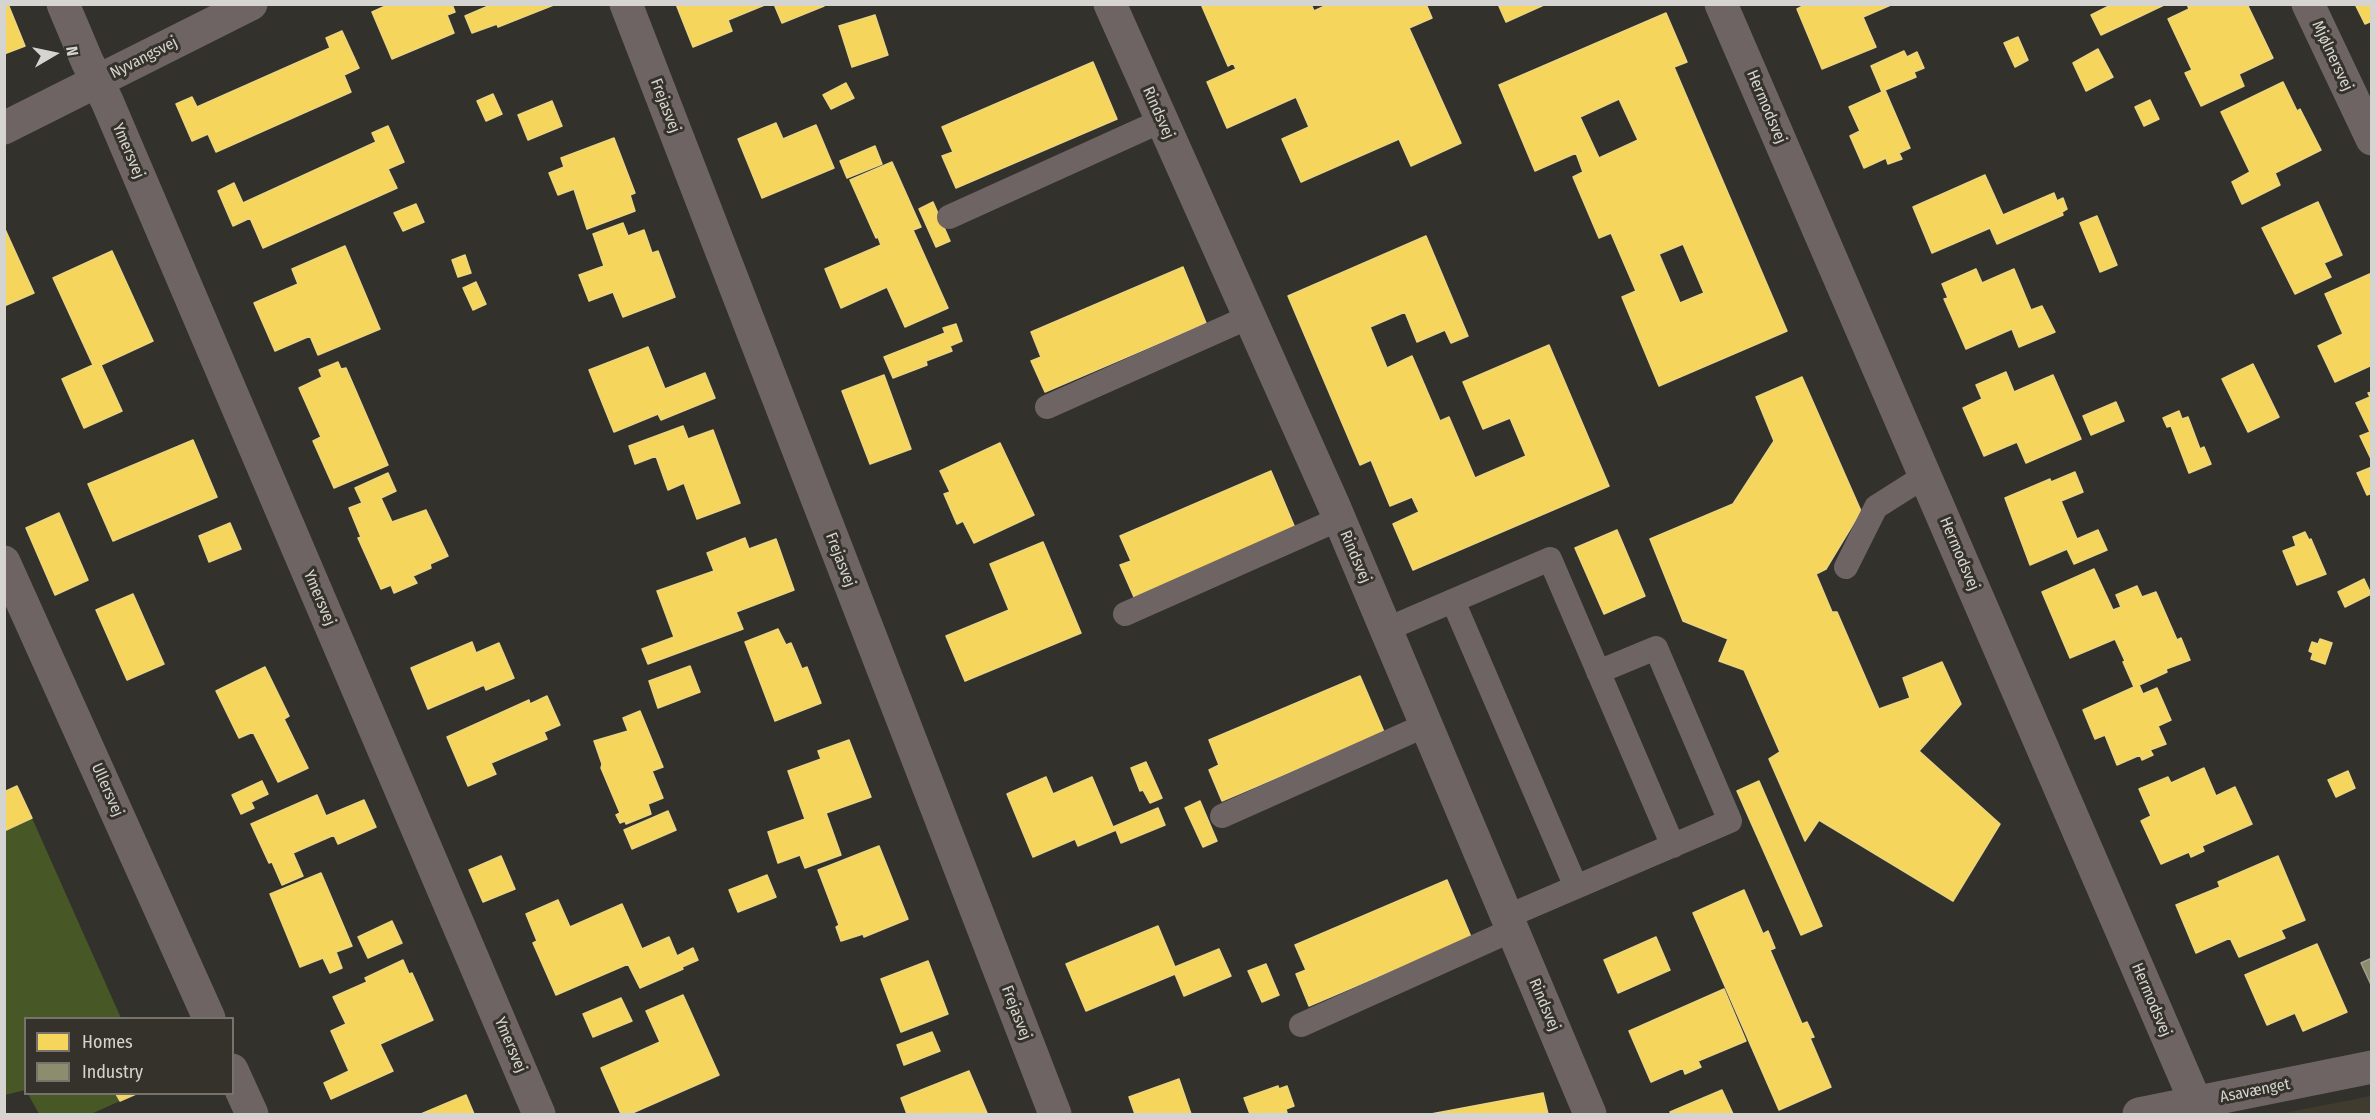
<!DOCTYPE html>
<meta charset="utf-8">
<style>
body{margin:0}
#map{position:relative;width:2376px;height:1119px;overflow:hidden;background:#32312c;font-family:"Fira Sans Condensed",sans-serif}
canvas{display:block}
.frame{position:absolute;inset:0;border:6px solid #d6d4d0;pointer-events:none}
.legend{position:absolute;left:24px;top:1017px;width:210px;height:78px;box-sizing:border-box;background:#34322a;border:2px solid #75736c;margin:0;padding:8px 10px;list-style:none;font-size:18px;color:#d6d4d0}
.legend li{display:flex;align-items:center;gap:12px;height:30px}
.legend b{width:30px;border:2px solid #75736c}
.north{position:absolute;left:24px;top:24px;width:60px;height:60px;-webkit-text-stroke:4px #34322a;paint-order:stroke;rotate:81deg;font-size:16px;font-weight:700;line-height:24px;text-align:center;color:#d6d4d0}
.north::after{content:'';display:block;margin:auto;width:21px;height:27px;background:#d6d4d0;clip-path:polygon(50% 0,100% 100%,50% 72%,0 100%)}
</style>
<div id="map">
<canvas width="2376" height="1119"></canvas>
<div class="frame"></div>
<ul class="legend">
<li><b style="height:16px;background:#f6d55c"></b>Homes</li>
<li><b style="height:16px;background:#8c8c6e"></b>Industry</li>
</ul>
<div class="north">N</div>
</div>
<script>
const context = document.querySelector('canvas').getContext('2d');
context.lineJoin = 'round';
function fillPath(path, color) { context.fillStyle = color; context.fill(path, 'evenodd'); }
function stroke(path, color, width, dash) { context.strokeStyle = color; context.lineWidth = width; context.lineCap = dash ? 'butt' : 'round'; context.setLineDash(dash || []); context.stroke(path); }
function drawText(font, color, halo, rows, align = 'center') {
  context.font = font + ' "Fira Sans Condensed",sans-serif'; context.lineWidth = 6; context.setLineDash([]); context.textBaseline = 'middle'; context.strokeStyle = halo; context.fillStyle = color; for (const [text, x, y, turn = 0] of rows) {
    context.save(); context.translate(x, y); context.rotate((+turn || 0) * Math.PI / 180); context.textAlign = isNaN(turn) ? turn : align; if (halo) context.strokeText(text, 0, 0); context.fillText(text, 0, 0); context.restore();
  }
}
fillPath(new Path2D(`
 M 2371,1096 L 2371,1114 L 2279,1114 Z`), '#3f3b2e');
fillPath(new Path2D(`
 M 32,818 L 121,1018 L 26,1018 L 25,1090 L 5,1095 L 5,831 Z
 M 28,1094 L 116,1094 L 120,1101 L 91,1114 L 39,1114 Z`), '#475826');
const homes = new Path2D(`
 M 4,4 L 8,4 L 25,46 L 4,54 Z
 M 390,4 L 452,4 L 455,12 L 447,15 L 454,33 L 392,59 L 372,12 Z
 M 556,4 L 498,27 L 497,24 L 472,33 L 465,16 L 493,4 Z
 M 676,4 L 767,4 L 728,20 L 732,31 L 693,47 Z
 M 774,4 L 824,4 L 824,6 L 782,23 Z
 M 1201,4 L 1311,4 L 1314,11 L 1329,4 L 1426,4 L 1432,18 L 1409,28 L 1461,143 L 1411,166 L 1399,139 L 1301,182 L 1282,139 L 1309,127 L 1296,97 L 1227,128 L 1207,82 L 1236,69 L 1233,63 L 1228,66 Z
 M 1498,4 L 1546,4 L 1506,22 Z
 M 1807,4 L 1893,4 L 1863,17 L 1876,47 L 1822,69 L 1797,9 Z
 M 2113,4 L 2166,4 L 2101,35 L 2091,15 Z
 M 2247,4 L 2273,58 L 2239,74 L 2244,86 L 2201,106 L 2185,73 L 2192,70 L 2168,19 L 2189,9 L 2187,4 Z
 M 2355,4 L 2372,4 L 2372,21 L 2365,24 Z
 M 1666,13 L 1687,62 L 1674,67 L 1787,331 L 1659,386 L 1622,297 L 1636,291 L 1611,233 L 1599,238 L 1573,177 L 1583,172 L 1576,153 L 1535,171 L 1499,85 ZM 1619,99 L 1638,140 L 1599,158 L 1580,117 ZM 1683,244 L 1704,293 L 1680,303 L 1659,254 Z
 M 875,15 L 888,55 L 852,67 L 839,26 Z
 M 342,31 L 359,68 L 344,75 L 351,92 L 216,152 L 208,134 L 192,141 L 176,104 L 192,97 L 197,107 L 330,48 L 326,38 Z
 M 2018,37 L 2028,60 L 2015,67 L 2004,43 Z
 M 2098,49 L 2113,77 L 2086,91 L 2073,63 Z
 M 1904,51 L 1907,57 L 1917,52 L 1924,68 L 1914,72 L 1916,77 L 1885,90 L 1910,148 L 1899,153 L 1902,159 L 1888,164 L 1886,158 L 1864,168 L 1850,136 L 1860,131 L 1849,107 L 1882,92 L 1871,66 Z
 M 1093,62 L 1117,119 L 956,188 L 942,156 L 953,152 L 942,127 Z
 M 2283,82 L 2297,111 L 2300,109 L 2321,150 L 2275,173 L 2280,185 L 2242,204 L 2232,182 L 2250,172 L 2221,112 Z
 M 846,83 L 854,98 L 831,109 L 823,95 Z
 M 493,94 L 502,114 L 486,121 L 477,101 Z
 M 2150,100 L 2159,119 L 2144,126 L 2135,107 Z
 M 552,101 L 562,126 L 528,140 L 518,115 Z
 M 776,123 L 783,139 L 816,125 L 834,168 L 762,198 L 738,139 Z
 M 388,126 L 404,162 L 388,169 L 397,188 L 263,248 L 250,218 L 233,226 L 218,191 L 234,183 L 243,203 L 376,142 L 372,133 Z
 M 614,138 L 635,193 L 630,195 L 635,211 L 587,229 L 574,189 L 558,195 L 549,173 L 564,167 L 561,158 Z
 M 875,146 L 882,164 L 847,178 L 840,161 Z
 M 892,162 L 921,227 L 913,230 L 948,308 L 905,327 L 887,287 L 841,308 L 825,269 L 881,245 L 878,237 L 876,238 L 850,180 Z
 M 1985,175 L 2003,215 L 2054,193 L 2057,201 L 2063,198 L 2067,209 L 2062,212 L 2063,215 L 1997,244 L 1990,228 L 1932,253 L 1913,207 Z
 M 933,202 L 950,241 L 936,247 L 919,209 Z
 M 2318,202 L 2342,255 L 2324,263 L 2331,277 L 2295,294 L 2262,228 Z
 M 416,204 L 424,222 L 403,231 L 394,213 Z
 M 2097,216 L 2117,265 L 2100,272 L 2080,223 Z
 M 623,223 L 628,236 L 644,230 L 652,253 L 658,251 L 675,297 L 623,317 L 613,292 L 589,301 L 579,275 L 604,266 L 593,234 Z
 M 4,227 L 34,293 L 4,306 Z
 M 1426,236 L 1468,336 L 1451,343 L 1445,330 L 1417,342 L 1405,312 L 1370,327 L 1387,368 L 1412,356 L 1440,421 L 1449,417 L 1475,478 L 1526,456 L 1510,418 L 1483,429 L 1463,382 L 1549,345 L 1609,486 L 1413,570 L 1393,524 L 1419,512 L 1412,497 L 1390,506 L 1371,460 L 1360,465 L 1288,296 Z
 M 345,246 L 380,329 L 318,355 L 310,336 L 275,351 L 254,303 L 298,284 L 292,269 Z
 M 112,251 L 153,341 L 101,365 L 122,411 L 84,428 L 62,379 L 93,365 L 53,278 Z
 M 465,255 L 471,273 L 458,277 L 452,260 Z
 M 1183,267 L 1206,323 L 1045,392 L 1031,361 L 1041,357 L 1031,332 Z
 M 1976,269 L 1982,283 L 2014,269 L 2031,310 L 2042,306 L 2055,332 L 2019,347 L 2012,329 L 1966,349 L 1944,299 L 1948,298 L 1942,284 Z
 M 2372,273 L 2372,365 L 2335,382 L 2318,346 L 2343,334 L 2325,294 Z
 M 476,282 L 486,304 L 473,310 L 463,288 Z
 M 956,324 L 962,341 L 950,346 L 952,351 L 926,361 L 927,365 L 893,378 L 884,357 L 945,333 L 943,328 Z
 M 648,347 L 665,389 L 705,373 L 715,398 L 661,420 L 658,414 L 614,432 L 589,370 Z
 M 338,362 L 341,369 L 346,368 L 388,465 L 334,488 L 313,441 L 321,437 L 299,388 L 322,377 L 319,370 Z
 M 2253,364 L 2279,417 L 2248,432 L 2222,379 Z
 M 2006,372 L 2014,392 L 2053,375 L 2081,439 L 2026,463 L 2017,442 L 1984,456 L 1963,408 L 1982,399 L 1976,385 Z
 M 884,375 L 911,449 L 870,464 L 842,391 Z
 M 1802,377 L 1861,511 L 1826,569 L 1816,574 L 1832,612 L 1837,612 L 1879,709 L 1910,698 L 1903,678 L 1942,662 L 1961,704 L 1919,751 L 2000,824 L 1953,901 L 1819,820 L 1805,841 L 1769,759 L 1780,752 L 1744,670 L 1719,661 L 1728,639 L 1683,621 L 1650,539 L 1733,504 L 1774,441 L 1756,397 Z
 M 2372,392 L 2372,461 L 2360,436 L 2370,432 L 2356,403 L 2370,397 L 2368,393 Z
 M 2116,402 L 2124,421 L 2091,435 L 2083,416 Z
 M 2179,411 L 2182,419 L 2188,417 L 2200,449 L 2204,447 L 2211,464 L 2189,473 L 2171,426 L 2167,427 L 2163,418 Z
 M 683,426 L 688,439 L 713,430 L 740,503 L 697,519 L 684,483 L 668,490 L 656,456 L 635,464 L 629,446 Z
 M 193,440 L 217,497 L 113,541 L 88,484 Z
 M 1000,443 L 1034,515 L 974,543 L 963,521 L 957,524 L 944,494 L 950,492 L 940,471 Z
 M 2372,467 L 2372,493 L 2367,495 L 2357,473 Z
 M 1271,471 L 1295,528 L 1134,597 L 1120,565 L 1131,561 L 1120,536 Z
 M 2075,472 L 2083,492 L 2061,501 L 2077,539 L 2098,530 L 2107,550 L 2074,564 L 2067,549 L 2030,565 L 2005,498 L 2050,479 L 2051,482 Z
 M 388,473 L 396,491 L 381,498 L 392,522 L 426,510 L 448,556 L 430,564 L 431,568 L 413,576 L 417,583 L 394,593 L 391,585 L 381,589 L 358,538 L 361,537 L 349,508 L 362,503 L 355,488 Z
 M 59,513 L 88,580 L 55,595 L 26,528 Z
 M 230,523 L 241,549 L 209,562 L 199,536 Z
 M 1617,530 L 1645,596 L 1604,614 L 1575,548 Z
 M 2305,532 L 2309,540 L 2311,539 L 2326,574 L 2297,585 L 2283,551 L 2296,546 L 2293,537 Z
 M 745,538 L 749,549 L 776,539 L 794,590 L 736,612 L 743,629 L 648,664 L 642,649 L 674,637 L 657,591 L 714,571 L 707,553 Z
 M 1043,542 L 1081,633 L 965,681 L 946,636 L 1009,610 L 990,564 Z
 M 2094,569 L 2113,610 L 2121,607 L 2116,595 L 2137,586 L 2142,597 L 2156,592 L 2177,640 L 2181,638 L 2190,660 L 2166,669 L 2167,672 L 2139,685 L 2143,694 L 2157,688 L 2171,720 L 2158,726 L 2166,744 L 2150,750 L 2153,755 L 2142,760 L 2140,755 L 2117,765 L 2105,735 L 2095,739 L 2083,710 L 2134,687 L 2123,662 L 2125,661 L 2115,639 L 2070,658 L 2042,592 Z
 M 2364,579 L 2371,594 L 2345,607 L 2338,592 Z
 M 133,594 L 164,664 L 127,680 L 96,610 Z
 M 778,629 L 786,645 L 791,643 L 802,669 L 807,667 L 821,703 L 775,721 L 745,642 Z
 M 2320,639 L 2332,643 L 2325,664 L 2311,659 L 2313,653 L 2309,651 L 2312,642 L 2318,644 Z
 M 472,642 L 476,653 L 499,643 L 514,678 L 486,690 L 484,685 L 428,709 L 411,668 Z
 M 690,666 L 700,692 L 658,708 L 649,681 Z
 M 265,667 L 289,716 L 284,719 L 308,768 L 278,782 L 253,732 L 239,738 L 216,691 Z
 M 1360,676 L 1384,732 L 1222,801 L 1209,770 L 1219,765 L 1209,740 Z
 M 547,696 L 560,725 L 544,732 L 547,739 L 491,763 L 496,774 L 468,786 L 447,737 L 529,700 L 530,704 Z
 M 640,711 L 663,767 L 652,771 L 663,798 L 648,804 L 651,814 L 626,824 L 625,821 L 620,823 L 616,815 L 620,813 L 601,768 L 602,764 L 594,741 L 628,731 L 623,718 Z
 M 849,740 L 871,797 L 826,813 L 841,855 L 805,868 L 800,855 L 778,863 L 768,832 L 805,819 L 788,771 L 821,759 L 818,751 Z
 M 1146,762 L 1162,798 L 1150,803 L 1143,790 L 1140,791 L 1131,768 Z
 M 2204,768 L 2216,796 L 2235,787 L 2252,824 L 2202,846 L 2204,851 L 2191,857 L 2189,852 L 2161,864 L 2141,821 L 2151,816 L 2139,789 L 2168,777 L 2171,783 Z
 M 2348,771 L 2355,788 L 2336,797 L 2328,780 Z
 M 1046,777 L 1053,794 L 1092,777 L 1113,827 L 1158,808 L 1165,825 L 1121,843 L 1116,830 L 1078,846 L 1075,839 L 1033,857 L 1007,794 Z
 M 262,781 L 268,794 L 251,802 L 254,808 L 241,814 L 232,795 Z
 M 1759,781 L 1822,926 L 1801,935 L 1737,791 Z
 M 17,786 L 32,818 L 4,831 L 4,792 Z
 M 317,795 L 326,816 L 364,800 L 376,827 L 338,844 L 334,835 L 293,853 L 303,876 L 282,885 L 272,862 L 269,863 L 251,824 Z
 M 1200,801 L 1217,841 L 1203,847 L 1185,808 Z
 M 668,811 L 676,830 L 632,849 L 624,830 Z
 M 879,846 L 908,919 L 864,937 L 863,934 L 841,941 L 836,927 L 839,925 L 818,870 Z
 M 501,856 L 515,889 L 483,902 L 469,870 Z
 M 2278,856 L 2305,920 L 2281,930 L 2285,938 L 2239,957 L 2230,938 L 2196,953 L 2176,905 L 2220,887 L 2218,882 Z
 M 321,873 L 352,946 L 336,952 L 342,968 L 330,973 L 323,958 L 300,967 L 270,894 Z
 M 767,875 L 776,897 L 738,912 L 729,890 Z
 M 1447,880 L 1471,937 L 1309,1006 L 1296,974 L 1306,970 L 1295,945 Z
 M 1744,890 L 1763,934 L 1768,931 L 1775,948 L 1770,950 L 1802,1024 L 1807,1022 L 1814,1037 L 1810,1038 L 1831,1087 L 1779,1110 L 1693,913 Z
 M 558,900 L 570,927 L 622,904 L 642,949 L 669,937 L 677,956 L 693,948 L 698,960 L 682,967 L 683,969 L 640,988 L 628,964 L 556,995 L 533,943 L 537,941 L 526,914 Z
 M 392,921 L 402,943 L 368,958 L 358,937 Z
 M 1158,926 L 1175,967 L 1219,949 L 1231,976 L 1184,996 L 1175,974 L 1086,1011 L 1066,964 Z
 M 1656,937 L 1670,970 L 1618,993 L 1604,960 Z
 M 2317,944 L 2347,1012 L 2303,1031 L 2295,1013 L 2267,1025 L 2245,975 Z
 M 403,960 L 409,974 L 412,973 L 433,1020 L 380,1044 L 393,1071 L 331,1099 L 324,1083 L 349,1071 L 331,1031 L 346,1024 L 333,997 L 367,982 L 365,978 Z
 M 928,961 L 948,1014 L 901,1032 L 881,979 Z
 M 1266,964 L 1279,995 L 1262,1002 L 1248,971 Z
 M 1724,989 L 1746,1041 L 1698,1061 L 1701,1067 L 1685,1074 L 1683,1068 L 1651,1082 L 1629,1031 Z
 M 683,995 L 719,1075 L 630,1114 L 621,1114 L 601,1068 L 660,1042 L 646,1011 Z
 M 621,998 L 632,1021 L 593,1037 L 583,1014 Z
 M 932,1032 L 940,1051 L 904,1065 L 897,1045 Z
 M 969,1071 L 987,1113 L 907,1114 L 901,1098 Z
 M 1179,1079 L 1191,1114 L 1135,1114 L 1129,1097 Z
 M 1278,1086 L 1279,1089 L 1287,1086 L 1294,1106 L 1286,1109 L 1287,1113 L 1250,1114 L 1244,1098 Z
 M 1722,1090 L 1733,1114 L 1671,1114 L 1670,1112 Z
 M 1543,1093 L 1548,1114 L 1431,1114 Z
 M 116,1094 L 136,1094 L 120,1101 Z
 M 466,1095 L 474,1114 L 421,1114 Z`);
fillPath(homes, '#f6d55c');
stroke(homes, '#ecd57f', 1.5);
const industry = new Path2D(`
 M 2372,958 L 2372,987 L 2361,963 Z`);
fillPath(industry, '#8c8c6e');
stroke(industry, '#a2a28b', 1.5);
stroke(new Path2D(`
 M 949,217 L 1161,121
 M 1047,407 L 1249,317
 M 1846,567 L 1876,507 L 1925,476
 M 1453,601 L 1576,887
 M 1125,614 L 1339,519
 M 1385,630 L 1550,559 L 1673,846
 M 1222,816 L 1426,725
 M 1506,917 L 1730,821 L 1656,648 L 1598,672
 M 1301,1025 L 1512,930`), '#6e6463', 24);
stroke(new Path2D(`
 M 63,4 L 87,61 L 107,101 L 539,1114
 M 626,4 L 1055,1114
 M 1110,4 L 1334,506 L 1590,1114
 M 1721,4 L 2196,1103
 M 2308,4 L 2372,139
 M 4,128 L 251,4
 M 4,562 L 209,1018
 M 232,1070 L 252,1114
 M 2139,1114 L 2372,1067`), '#6e6463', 33);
drawText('16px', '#d6d4d0', '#34322a', [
 ["Mjølnersvej",2332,56,65],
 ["Nyvangsvej",144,58,-27],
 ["Frejasvej",665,106,69],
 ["Hermodsvej",1766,107,67],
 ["Rindsvej",1158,113,66],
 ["Ymersvej",128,151,67],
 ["Hermodsvej",1959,554,67],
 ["Rindsvej",1355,557,67],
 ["Frejasvej",840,560,69],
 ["Ymersvej",319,598,67],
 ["Ullersvej",107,790,66],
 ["Hermodsvej",2151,1000,67],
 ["Rindsvej",1544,1005,67],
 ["Frejasvej",1016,1013,69],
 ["Ymersvej",510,1045,67],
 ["Asavænget",2255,1091,-11]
]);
</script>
